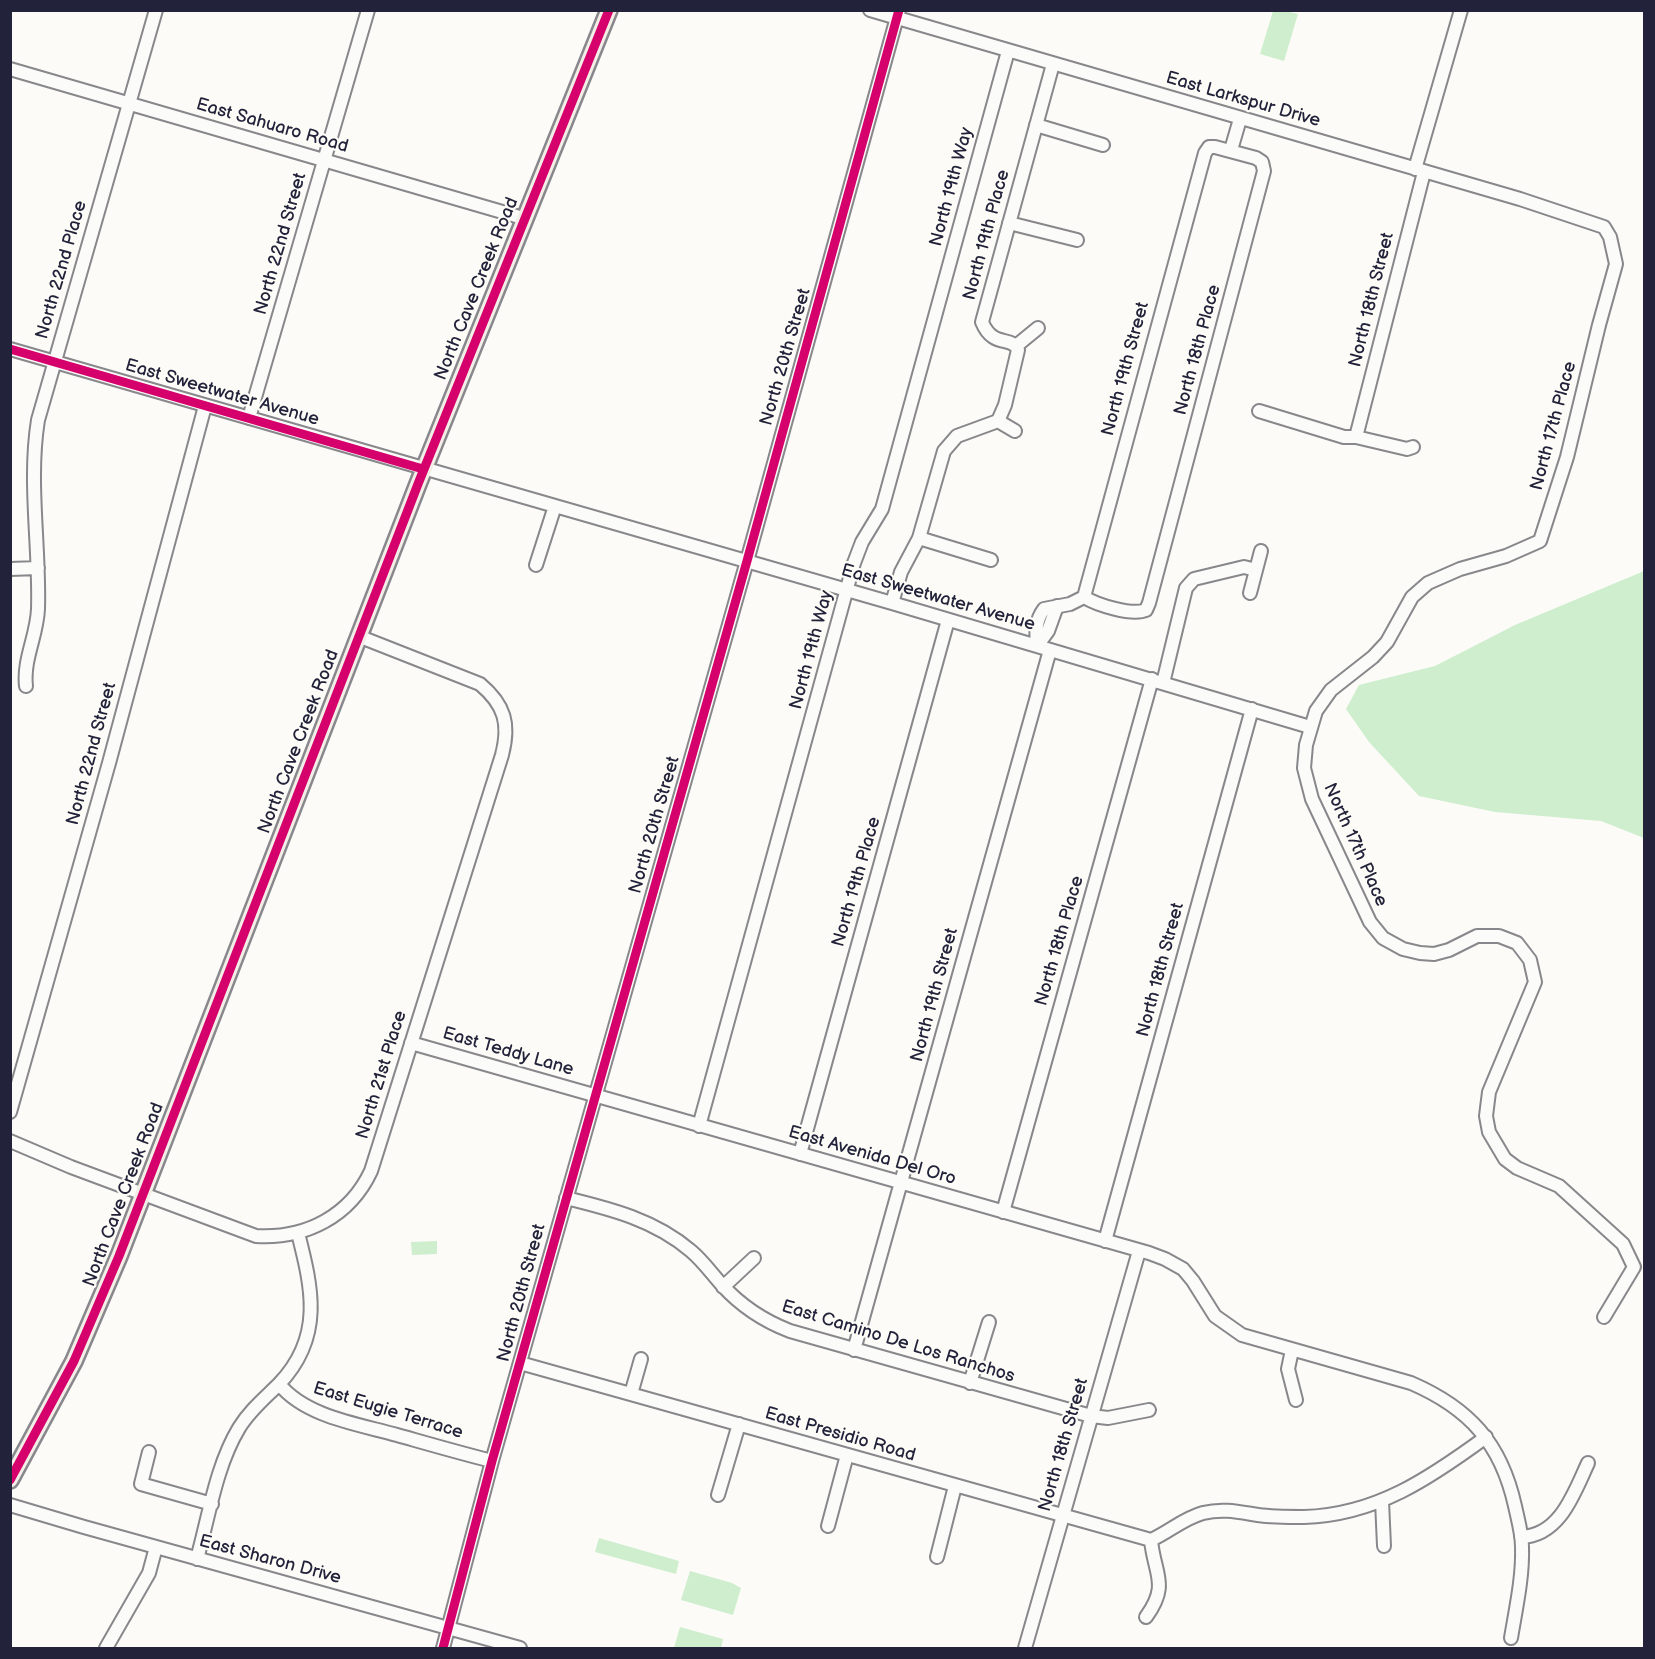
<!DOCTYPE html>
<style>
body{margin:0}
#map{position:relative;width:1655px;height:1659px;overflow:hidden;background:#fcfbf8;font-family:"Balsamiq Sans",sans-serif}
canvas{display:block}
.frame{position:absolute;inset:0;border:12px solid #22223b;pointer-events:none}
</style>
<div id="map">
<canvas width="1655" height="1659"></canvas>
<div class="frame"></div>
</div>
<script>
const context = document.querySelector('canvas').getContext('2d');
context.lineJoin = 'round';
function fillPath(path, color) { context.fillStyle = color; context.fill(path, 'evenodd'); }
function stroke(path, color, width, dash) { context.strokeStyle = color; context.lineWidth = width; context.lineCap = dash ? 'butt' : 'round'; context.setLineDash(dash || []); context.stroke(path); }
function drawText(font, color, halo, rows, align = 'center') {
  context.font = font + ' "Balsamiq Sans",sans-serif'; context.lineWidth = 4.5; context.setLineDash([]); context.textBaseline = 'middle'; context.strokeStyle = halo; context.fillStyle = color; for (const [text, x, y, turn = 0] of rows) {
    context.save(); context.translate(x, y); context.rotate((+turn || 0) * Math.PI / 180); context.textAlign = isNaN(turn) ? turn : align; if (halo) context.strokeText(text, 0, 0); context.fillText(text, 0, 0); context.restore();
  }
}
fillPath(new Path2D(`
 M 1273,11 L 1286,11 L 1298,14 L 1284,61 L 1260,54 Z
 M 1644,571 L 1644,838 L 1601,821 L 1495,812 L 1419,796 L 1369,742 L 1346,709 L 1359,685 L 1435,666 L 1515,625 Z
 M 437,1241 L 437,1254 L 412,1255 L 411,1242 Z
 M 599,1538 L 679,1561 L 676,1574 L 595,1552 Z
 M 690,1571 L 732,1583 L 741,1588 L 733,1615 L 681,1600 Z
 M 680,1627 L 723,1639 L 721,1648 L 674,1648 Z`), '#ceeecd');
const minor = new Path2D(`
 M 870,10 L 1520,199 L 1604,227
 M 10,69 L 523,218
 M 1036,125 L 1103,145
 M 1231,150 L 1240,119
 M 1415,169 L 1461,10
 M 1009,223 L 1077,240
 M 1016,346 L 1038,328
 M 10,349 L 892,603 L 1310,727
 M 1259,411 L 1344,437 L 1356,437 L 1407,449 L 1413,447
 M 249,418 L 368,10
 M 998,421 L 1015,431
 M 1356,437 L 1424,172
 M 919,538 L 991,560
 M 536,565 L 555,506
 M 10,569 L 38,568
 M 1250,593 L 1261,551
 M 892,603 L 901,572 L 919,538 L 944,451 L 957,436 L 998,421 L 1005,405 L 1018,350 C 1012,335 993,349 982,322 L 1053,64
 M 1037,646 C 1036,632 1035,621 1044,609 L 1070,604 L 1084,597 L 1205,153 L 1209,147 L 1215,147 L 1256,158 L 1262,162 L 1264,171 L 1149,603 L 1146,610 C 1132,616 1097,605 1084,597
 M 1037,646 L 1048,631 L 1057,606
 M 1163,683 L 1186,588 L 1194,579 L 1244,567 L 1256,570
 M 26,686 C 23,659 37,636 38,609 C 40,547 28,482 38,420 L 156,10
 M 411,1043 L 1149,1253 L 1165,1259 L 1183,1269 L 1193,1281 L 1215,1316 L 1242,1335 L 1411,1383 C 1469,1408 1501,1443 1515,1506 C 1518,1520 1522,1533 1522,1547 C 1523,1577 1516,1608 1511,1638
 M 10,1112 L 109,763 L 205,406
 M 699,1126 L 854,563 L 862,542 L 882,509 L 1008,51
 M 10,1141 L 71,1167 L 256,1236 C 306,1239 350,1216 371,1171 L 502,755 C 510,724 505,705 480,684 L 358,636
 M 800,1154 L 948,620
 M 566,1198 C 611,1209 655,1220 691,1251 C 703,1261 712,1274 722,1285 C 741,1306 764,1321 790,1331 L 1091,1416 L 1108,1418 L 1149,1410
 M 1003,1212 L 1152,679
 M 1105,1241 L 1252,709
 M 723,1287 L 754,1258
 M 1604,1317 L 1634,1267 L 1623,1244 L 1559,1186 L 1517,1168 L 1505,1159 L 1489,1132 L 1486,1116 L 1489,1092 L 1535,982 L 1530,960 L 1517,943 L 1499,936 L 1477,936 L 1449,950 L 1434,954 L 1420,953 L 1403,949 L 1383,938 L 1370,922 L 1312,799 L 1304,768 L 1306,745 L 1316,711 L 1331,690 L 1373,657 L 1387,642 L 1412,597 L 1428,583 L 1460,569 L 1506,556 L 1540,541 L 1567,457 L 1599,325 L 1616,264 L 1610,237 L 1604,227
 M 854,1350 L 1050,650
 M 1292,1350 L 1288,1369 L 1296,1400
 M 520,1363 L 1151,1540
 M 970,1383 L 989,1322
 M 279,1384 C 306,1417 358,1424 397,1435 C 429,1444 460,1453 492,1461
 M 631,1394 L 641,1359
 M 149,1452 L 141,1484 L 212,1504
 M 718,1495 L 739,1424
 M 1382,1501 L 1384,1546
 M 10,1505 L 84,1527 L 520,1648
 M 828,1526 L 847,1455
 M 1521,1537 C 1560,1536 1574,1493 1588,1463
 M 1151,1540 C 1169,1532 1184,1518 1203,1513 C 1223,1508 1239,1512 1258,1515 C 1272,1517 1289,1517 1304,1517 C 1376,1515 1430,1478 1486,1437
 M 937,1557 L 955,1486
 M 197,1559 C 209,1516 216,1466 239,1428 C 250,1410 265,1398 279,1384 C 324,1337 312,1288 298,1233
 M 1146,1617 C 1170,1584 1154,1574 1151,1540
 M 106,1648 L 149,1573 L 156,1547
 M 443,1648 L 492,1461 L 747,561 L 899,10
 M 1025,1648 L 1139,1251`);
const major = new Path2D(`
 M 10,1480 L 74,1361 L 119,1256 L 418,484 L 609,10`);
stroke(minor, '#88888c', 16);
stroke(major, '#88888c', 20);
stroke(minor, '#fbfbf9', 12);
stroke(major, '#f3eee7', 15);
stroke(new Path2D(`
 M 10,349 L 423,469
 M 10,1480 L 74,1361 L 119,1256 L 418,484 L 609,10
 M 443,1648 L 492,1461 L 747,561 L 899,10`), '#d6006c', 9);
drawText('18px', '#22223b', '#fdfcf7', [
 ["East Larkspur Drive",1243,100,16],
 ["East Sahuaro Road",272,126,16],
 ["North 19th Way",952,187,-75],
 ["North 19th Place",987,235,-75],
 ["North 22nd Street",281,244,-74],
 ["North 22nd Place",62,270,-74],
 ["North Cave Creek Road",477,289,-68],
 ["North 18th Street",1372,300,-76],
 ["North 18th Place",1198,350,-75],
 ["North 20th Street",786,357,-74],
 ["North 19th Street",1126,369,-75],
 ["East Sweetwater Avenue",222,393,16],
 ["North 17th Place",1554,426,-75],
 ["East Sweetwater Avenue",938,598,16],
 ["North 19th Way",812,650,-75],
 ["North Cave Creek Road",299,742,-69],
 ["North 22nd Street",92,754,-75],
 ["North 20th Street",655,825,-74],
 ["North 17th Place",1355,845,66],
 ["North 19th Place",857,882,-74],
 ["North 18th Place",1060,941,-74],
 ["North 18th Street",1161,970,-75],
 ["North 19th Street",935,995,-75],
 ["East Teddy Lane",508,1052,16],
 ["North 21st Place",382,1075,-73],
 ["East Avenida Del Oro",872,1156,16],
 ["North Cave Creek Road",124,1195,-69],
 ["North 20th Street",522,1293,-75],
 ["East Camino De Los Ranchos",898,1342,17],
 ["East Eugie Terrace",388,1411,17],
 ["East Presidio Road",840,1435,16],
 ["North 18th Street",1064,1445,-74],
 ["East Sharon Drive",270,1560,15]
]);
</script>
